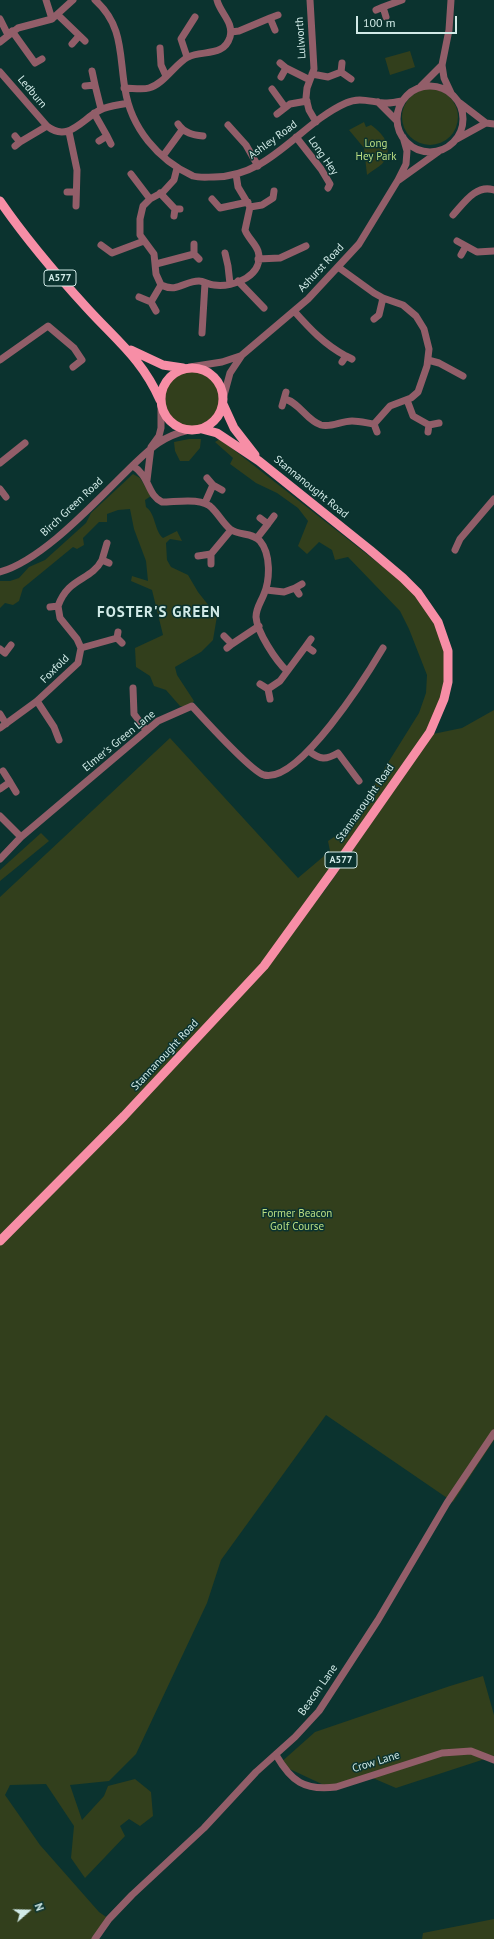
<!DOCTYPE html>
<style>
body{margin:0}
#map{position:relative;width:494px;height:1939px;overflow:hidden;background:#0b332f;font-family:"PT Sans",sans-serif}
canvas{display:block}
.north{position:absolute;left:8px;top:1891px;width:40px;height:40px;-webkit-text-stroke:3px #0b332f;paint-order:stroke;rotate:70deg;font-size:11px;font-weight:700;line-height:16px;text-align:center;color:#d1eae7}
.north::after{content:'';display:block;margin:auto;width:14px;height:18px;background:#d1eae7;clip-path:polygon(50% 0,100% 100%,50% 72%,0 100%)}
.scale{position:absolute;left:356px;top:16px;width:101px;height:18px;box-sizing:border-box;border:2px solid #d1eae7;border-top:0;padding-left:5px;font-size:12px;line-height:14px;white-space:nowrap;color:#d1eae7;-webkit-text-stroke:3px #0b332f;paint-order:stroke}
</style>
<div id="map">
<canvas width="494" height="1939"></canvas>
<div class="north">N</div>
<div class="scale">100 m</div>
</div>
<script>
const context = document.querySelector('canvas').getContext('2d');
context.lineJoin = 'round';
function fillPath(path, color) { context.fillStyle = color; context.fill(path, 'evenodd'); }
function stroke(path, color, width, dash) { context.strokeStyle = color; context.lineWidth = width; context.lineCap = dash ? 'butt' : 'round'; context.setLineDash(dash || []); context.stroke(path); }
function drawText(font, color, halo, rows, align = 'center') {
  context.font = font + ' "PT Sans",sans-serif'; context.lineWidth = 3; context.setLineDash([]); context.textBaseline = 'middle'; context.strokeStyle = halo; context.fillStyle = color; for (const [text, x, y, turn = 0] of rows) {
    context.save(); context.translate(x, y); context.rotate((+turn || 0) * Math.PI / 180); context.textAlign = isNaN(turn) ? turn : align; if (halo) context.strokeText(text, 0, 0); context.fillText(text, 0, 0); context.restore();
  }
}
fillPath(new Path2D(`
 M 410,51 L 415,67 L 390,75 L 385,58 Z
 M402 117a28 28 0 1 1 56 0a28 28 0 1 1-56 0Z
 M 364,122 L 366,127 L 371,125 C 384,134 395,149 382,164 C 378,168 371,171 367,175 L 364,148 L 349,130 Z
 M164 399a28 28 0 1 1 56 0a28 28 0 1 1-56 0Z
 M 189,439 L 201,439 L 200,448 L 189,461 L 180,461 L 175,451 L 174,442 Z
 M 220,439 L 405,584 L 425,606 L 436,624 L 443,642 L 447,680 L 434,720 L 268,962 L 325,890 L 433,734 L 462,728 L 494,710 L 494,1440 L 453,1502 L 326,1415 L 221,1560 L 207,1603 L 136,1754 L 109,1781 L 70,1785 L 82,1820 L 104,1796 L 108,1786 L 135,1779 L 151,1792 L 153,1816 L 140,1826 L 129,1819 L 120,1826 L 125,1836 L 85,1878 L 71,1858 L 74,1826 L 46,1784 L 10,1785 L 5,1795 L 40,1845 L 99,1912 L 109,1919 L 95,1939 L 0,1939 L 0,897 L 170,738 L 298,878 L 330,851 L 328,841 L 337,835 L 343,835 L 419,713 L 426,693 L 427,675 L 409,629 L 400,611 L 348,557 L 335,560 L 332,550 L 319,542 L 307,554 L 298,546 L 308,521 L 298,508 L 277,493 L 256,483 L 230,464 L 233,458 L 215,442 Z
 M 133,474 L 140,478 L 151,496 L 145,500 L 146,507 C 156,514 154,530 163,538 L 177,531 L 182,541 L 170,539 L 166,543 L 167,560 L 171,567 L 188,575 L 198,592 L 217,616 L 213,640 L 201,652 L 175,667 L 177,675 L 194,701 L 188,707 L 180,706 L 166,690 L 154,686 L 150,676 L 136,667 L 135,648 L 163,635 L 152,590 L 131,581 L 132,576 L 148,581 L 146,561 L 134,529 L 130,509 L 118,510 L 107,514 L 107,522 L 99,522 L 83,538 L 84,545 L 77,549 L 73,547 L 23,588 L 19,601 L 13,605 L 5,603 L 0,608 L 0,581 L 10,581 L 19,578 L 29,567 L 45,560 L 86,523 L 91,513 Z
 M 41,833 L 49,841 L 0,881 L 0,870 Z
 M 483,1676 L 494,1715 L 494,1756 L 396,1788 L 368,1776 L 326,1786 L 279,1764 L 315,1732 L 450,1686 Z
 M 494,1919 L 494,1939 L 422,1939 L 423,1933 Z`), '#323f1c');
stroke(new Path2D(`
 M 46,0 L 52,19
 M 95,0 C 124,26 119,55 125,89 C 131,128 158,160 193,176 C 200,178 207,177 214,177 C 270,177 299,124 346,103 C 360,96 373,103 387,103 C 392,103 397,102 402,101
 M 310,0 L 314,69 L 307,88 L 306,98 L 309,110 L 316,122
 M 383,7 L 402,0
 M 376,10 L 383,7 L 386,17
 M 58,15 L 85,41
 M 0,19 L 8,35
 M 275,30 L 270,18 L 278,15
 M 12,31 L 35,63 L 42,59
 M 231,32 L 239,31 L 270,18
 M 0,42 L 18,28 L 52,19 L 73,0
 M 72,44 L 79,36
 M 160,48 L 161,65 L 166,76
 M 187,57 L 181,39 L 195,17
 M 280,63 L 286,68 L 281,77
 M 342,63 L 341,72 L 351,79
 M 286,68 L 310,80
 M 0,72 L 47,126 C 68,143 82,119 100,110 C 108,106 119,105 128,103
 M 312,74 L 328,77 L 341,72
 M 95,85 L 101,109
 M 85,86 L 95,85 L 92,71
 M 421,86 L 442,65
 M397 119a33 33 0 1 1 66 0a33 33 0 1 1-66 0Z
 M 124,88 C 132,88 142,90 149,88 C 164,84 175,64 188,57 C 203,50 224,57 230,37 C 234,22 220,13 217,0
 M 272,89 L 285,107
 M 451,93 L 444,78 L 442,65 L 449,30 L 451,0
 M 378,102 L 397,121
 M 460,103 L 486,123 L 494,124
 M 94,113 L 107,136 L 99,141
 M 277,114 L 290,104 L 307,101
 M 178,124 C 184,133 193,135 203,136
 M 228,125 L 246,145 L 258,166
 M 69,132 L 77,170 L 76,206
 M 15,136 L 20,142 L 15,146
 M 107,136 L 111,144
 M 296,137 L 321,169 L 330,184 L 328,188
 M 457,139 L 486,123
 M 20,142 L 47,126
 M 163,156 L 182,130
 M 177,168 L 174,180 L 163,192 L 150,199 L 143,206 L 140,219 L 140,235 L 154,254 L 156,274 L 161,285 C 178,293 184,281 199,281 C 204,281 209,285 214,285 C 234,288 265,275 258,251 C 255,243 248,238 245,230 L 250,207 L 238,187 L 236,174
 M 131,174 L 150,199
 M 399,180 L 438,152
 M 67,192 L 76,192
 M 160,193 L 175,209
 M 212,199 L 220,208 L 248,202
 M 250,207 L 262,205 L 273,198 L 274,191
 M 453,215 C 464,203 476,184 494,190
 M 174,216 L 175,209 L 180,209
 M 457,241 L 477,252 L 494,251
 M 194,244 L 194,254 L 199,259
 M 101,245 L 112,253 L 144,241
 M 225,253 L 228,266 L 230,284
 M 461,255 L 466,246
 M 258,259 L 280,258 L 306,246
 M 156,264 L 194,254
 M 238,281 L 264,308
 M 139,297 L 151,302 L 156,311
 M 151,302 L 161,285
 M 294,311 C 310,329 325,345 346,356
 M 374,319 L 379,315 L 383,298
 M 202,333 L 205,283
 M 0,360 L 48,326 L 74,348 L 82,360 L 73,367
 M 428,360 L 439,363 L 463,376
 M 342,362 L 346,356 L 352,359
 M 190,367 L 222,362 L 240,356
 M 223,399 L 230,373 L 242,355 L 308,299 L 359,244 L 398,180 L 406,164 L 407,151 L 403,137
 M 285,399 C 300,403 306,420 321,425 C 331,428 341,421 352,421 C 359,421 367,423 374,424 L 390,406 L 411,398 L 418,392 L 427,366 L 429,349 L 424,329 L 416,316 L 403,305 L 383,298 L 374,293 L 338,267
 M 407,400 L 413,416 L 429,425
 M 282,406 L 286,392
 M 374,424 L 377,432
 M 428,432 L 429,425 L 439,423
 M 0,463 L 25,443
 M 133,466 C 150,476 147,495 162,502 C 177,502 202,497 212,508 C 219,515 223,523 230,529 C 239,536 252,532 260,541 C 271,554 270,580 264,594 C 261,602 256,608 256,617 C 257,632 276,661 287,671
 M 207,478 L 213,485 L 222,490
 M 147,480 L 151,447 L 159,436 L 161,428 L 161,407
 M 0,489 L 6,497
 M 205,503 L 213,485
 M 260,518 L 268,524 L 274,516
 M 257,538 L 268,524
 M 107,543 L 102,560 L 109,563
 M 455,550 L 460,539 L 494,499
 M 211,554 L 231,530
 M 198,556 L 211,554 L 211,564
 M 0,572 C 43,560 94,503 127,471 C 148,451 159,437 189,430
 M 266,590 L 284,592 L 295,588
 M 299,594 L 295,588 L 302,584
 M 50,607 L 58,606 C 68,577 91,581 102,560
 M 118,632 L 117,638 L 122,643
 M 224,636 L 232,644 L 227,648
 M 311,639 L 306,646 L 313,651
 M 232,644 L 259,626
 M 81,648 L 117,638
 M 0,649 L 5,653 L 11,645
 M 260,684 L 268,689 L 270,699
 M 133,688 L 134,714 L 146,730
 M 268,689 L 280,681 L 306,646
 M 37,701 L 54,727 L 59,740
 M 0,714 L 6,724
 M 0,728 L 37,701 L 78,663 L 81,648 L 77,639 L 60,618 L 58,606
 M 309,751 C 320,760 326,760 338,753 L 359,781
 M 10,782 L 16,792
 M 0,789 L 10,782 L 3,771
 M 0,816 L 21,837
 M 0,859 L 21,837 L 158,721 L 192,706 C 203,718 251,771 264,775 C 299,784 367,675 383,648
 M 276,1755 C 291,1781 304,1791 336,1787 L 442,1753 L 471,1751 L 494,1760
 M 95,1939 L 109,1919 L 132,1895 L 204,1828 L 256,1772 L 295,1737 L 319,1711 L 378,1620 L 447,1503 L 494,1433`), '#925e69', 7);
stroke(new Path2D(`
 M 0,201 C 26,239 56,274 87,308 C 116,340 142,359 160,400
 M 131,350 L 163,365 L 183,368
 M161 399a31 31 0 1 1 62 0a31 31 0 1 1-62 0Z
 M 223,404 L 234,428 L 255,455
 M 0,1241 L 124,1116 L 264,966 L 332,872 L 430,732 L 444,699 L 448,682 L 448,651 L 438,622 L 418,593 L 403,578 L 370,550 L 259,461 L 217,433 L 202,429`), '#f78ea6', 9);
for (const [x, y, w] of [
 [60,278,32],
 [341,860,32]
]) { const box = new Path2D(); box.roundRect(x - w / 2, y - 8, w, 16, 3); context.fillStyle = '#0b332f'; context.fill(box); stroke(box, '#d1eae7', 1); }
drawText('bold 10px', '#d1eae7', null, [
 ["A577",60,278],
 ["A577",341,860]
]);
drawText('11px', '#d1eae7', '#0b332f', [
 ["Lulworth",301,38,-94],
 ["Ledburn",32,92,50],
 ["Ashley Road",273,140,-36],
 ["Long Hey",323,156,55],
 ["Ashurst Road",321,268,-47],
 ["Stannanought Road",311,487,39],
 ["Birch Green Road",72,507,-43],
 ["Foxfold",55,669,-45],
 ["Elmer's Green Lane",119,741,-39],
 ["Stannanought Road",365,803,-55],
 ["Stannanought Road",165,1055,-47],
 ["Beacon Lane",318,1690,-55],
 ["Crow Lane",376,1762,-17]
]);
drawText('11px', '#badd83', '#0b332f', [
 ["Long",376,144],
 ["Hey Park",376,157],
 ["Former Beacon",297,1214],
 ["Golf Course",297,1227]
]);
context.letterSpacing = '1px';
drawText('bold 15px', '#d1eae7', '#0b332f', [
 ["FOSTER'S GREEN",159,613]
]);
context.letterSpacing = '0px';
</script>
